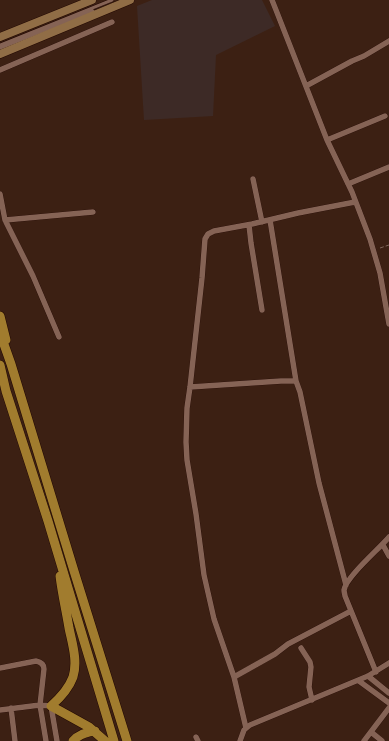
<!DOCTYPE html>
<style>
body{margin:0}
canvas{display:block;background:#3c2013}
</style>
<canvas width="389" height="741"></canvas>
<script>
const context = document.querySelector('canvas').getContext('2d');
context.lineJoin = 'round';
function fillPath(path, color) { context.fillStyle = color; context.fill(path, 'evenodd'); }
function stroke(path, color, width, dash) { context.strokeStyle = color; context.lineWidth = width; context.lineCap = dash ? 'butt' : 'round'; context.setLineDash(dash || []); context.stroke(path); }
fillPath(new Path2D(`
 M 152,0 L 262,0 L 275,26 L 216,55 L 213,116 L 144,120 L 137,6 Z`), '#3d2a26');
const service = new Path2D(`
 M 0,45 L 112,0
 M 0,48 L 93,11`);
const minor = new Path2D(`
 M 272,0 L 276,10 L 327,140 L 352,192 L 370,239 L 380,273 L 389,324
 M 0,70 L 112,22
 M 306,86 L 352,61 L 364,56 L 389,41
 M 327,140 L 385,116
 M 253,179 L 262,222
 M 348,184 L 389,167
 M 0,194 L 5,220 L 33,276 L 59,337
 M 5,220 L 93,212
 M 270,220 L 296,381
 M 249,225 L 251,243 L 262,310
 M 190,387 L 281,381 L 296,381 L 300,392 L 319,483 L 346,585
 M 383,545 L 389,556
 M 301,648 L 310,662 L 311,667 L 309,687 L 312,700
 M 0,668 L 36,661 C 41,662 44,664 44,669 L 40,705 L 46,741
 M 376,672 L 345,596 C 345,595 344,592 344,590 C 346,577 379,549 389,537
 M 368,676 L 389,693
 M 234,677 L 275,654 L 288,644 L 351,611
 M 359,681 L 389,703
 M 11,708 L 15,741
 M 0,710 L 40,705 L 51,706 L 57,741
 M 246,728 L 234,677 L 214,619 L 204,575 L 196,514 L 187,460 L 186,442 L 187,408 L 190,387 L 202,278 L 205,239 L 208,234 L 214,231 L 252,224 L 298,213 L 355,202
 M 371,732 L 382,741
 M 196,737 L 198,741
 M 240,741 L 244,730 L 250,725 L 368,676 L 389,663
 M 364,741 L 389,708`);
const secondary = new Path2D(`
 M 0,37 L 92,0
 M 0,54 L 130,0`);
const trunk = new Path2D(`
 M 0,316 L 6,340
 M 0,333 L 11,364 L 74,571 L 127,741
 M 0,365 L 6,391 L 48,521 L 114,741
 M 60,576 C 62,593 66,610 69,628 C 72,643 78,661 73,677 C 69,688 60,698 51,706 L 89,727 L 105,741
 M 73,741 C 79,734 86,732 95,731`);
stroke(service, '#220800', 4);
stroke(minor, '#220800', 6);
stroke(secondary, '#220800', 9);
stroke(trunk, '#220800', 10);
stroke(new Path2D(`
 M 380,248 L 389,245`), '#7e665b', 1, [4, 2]);
stroke(service, '#856355', 3);
stroke(minor, '#856355', 5.5);
stroke(secondary, '#906d46', 8);
stroke(trunk, '#a17c2e', 9);
</script>
